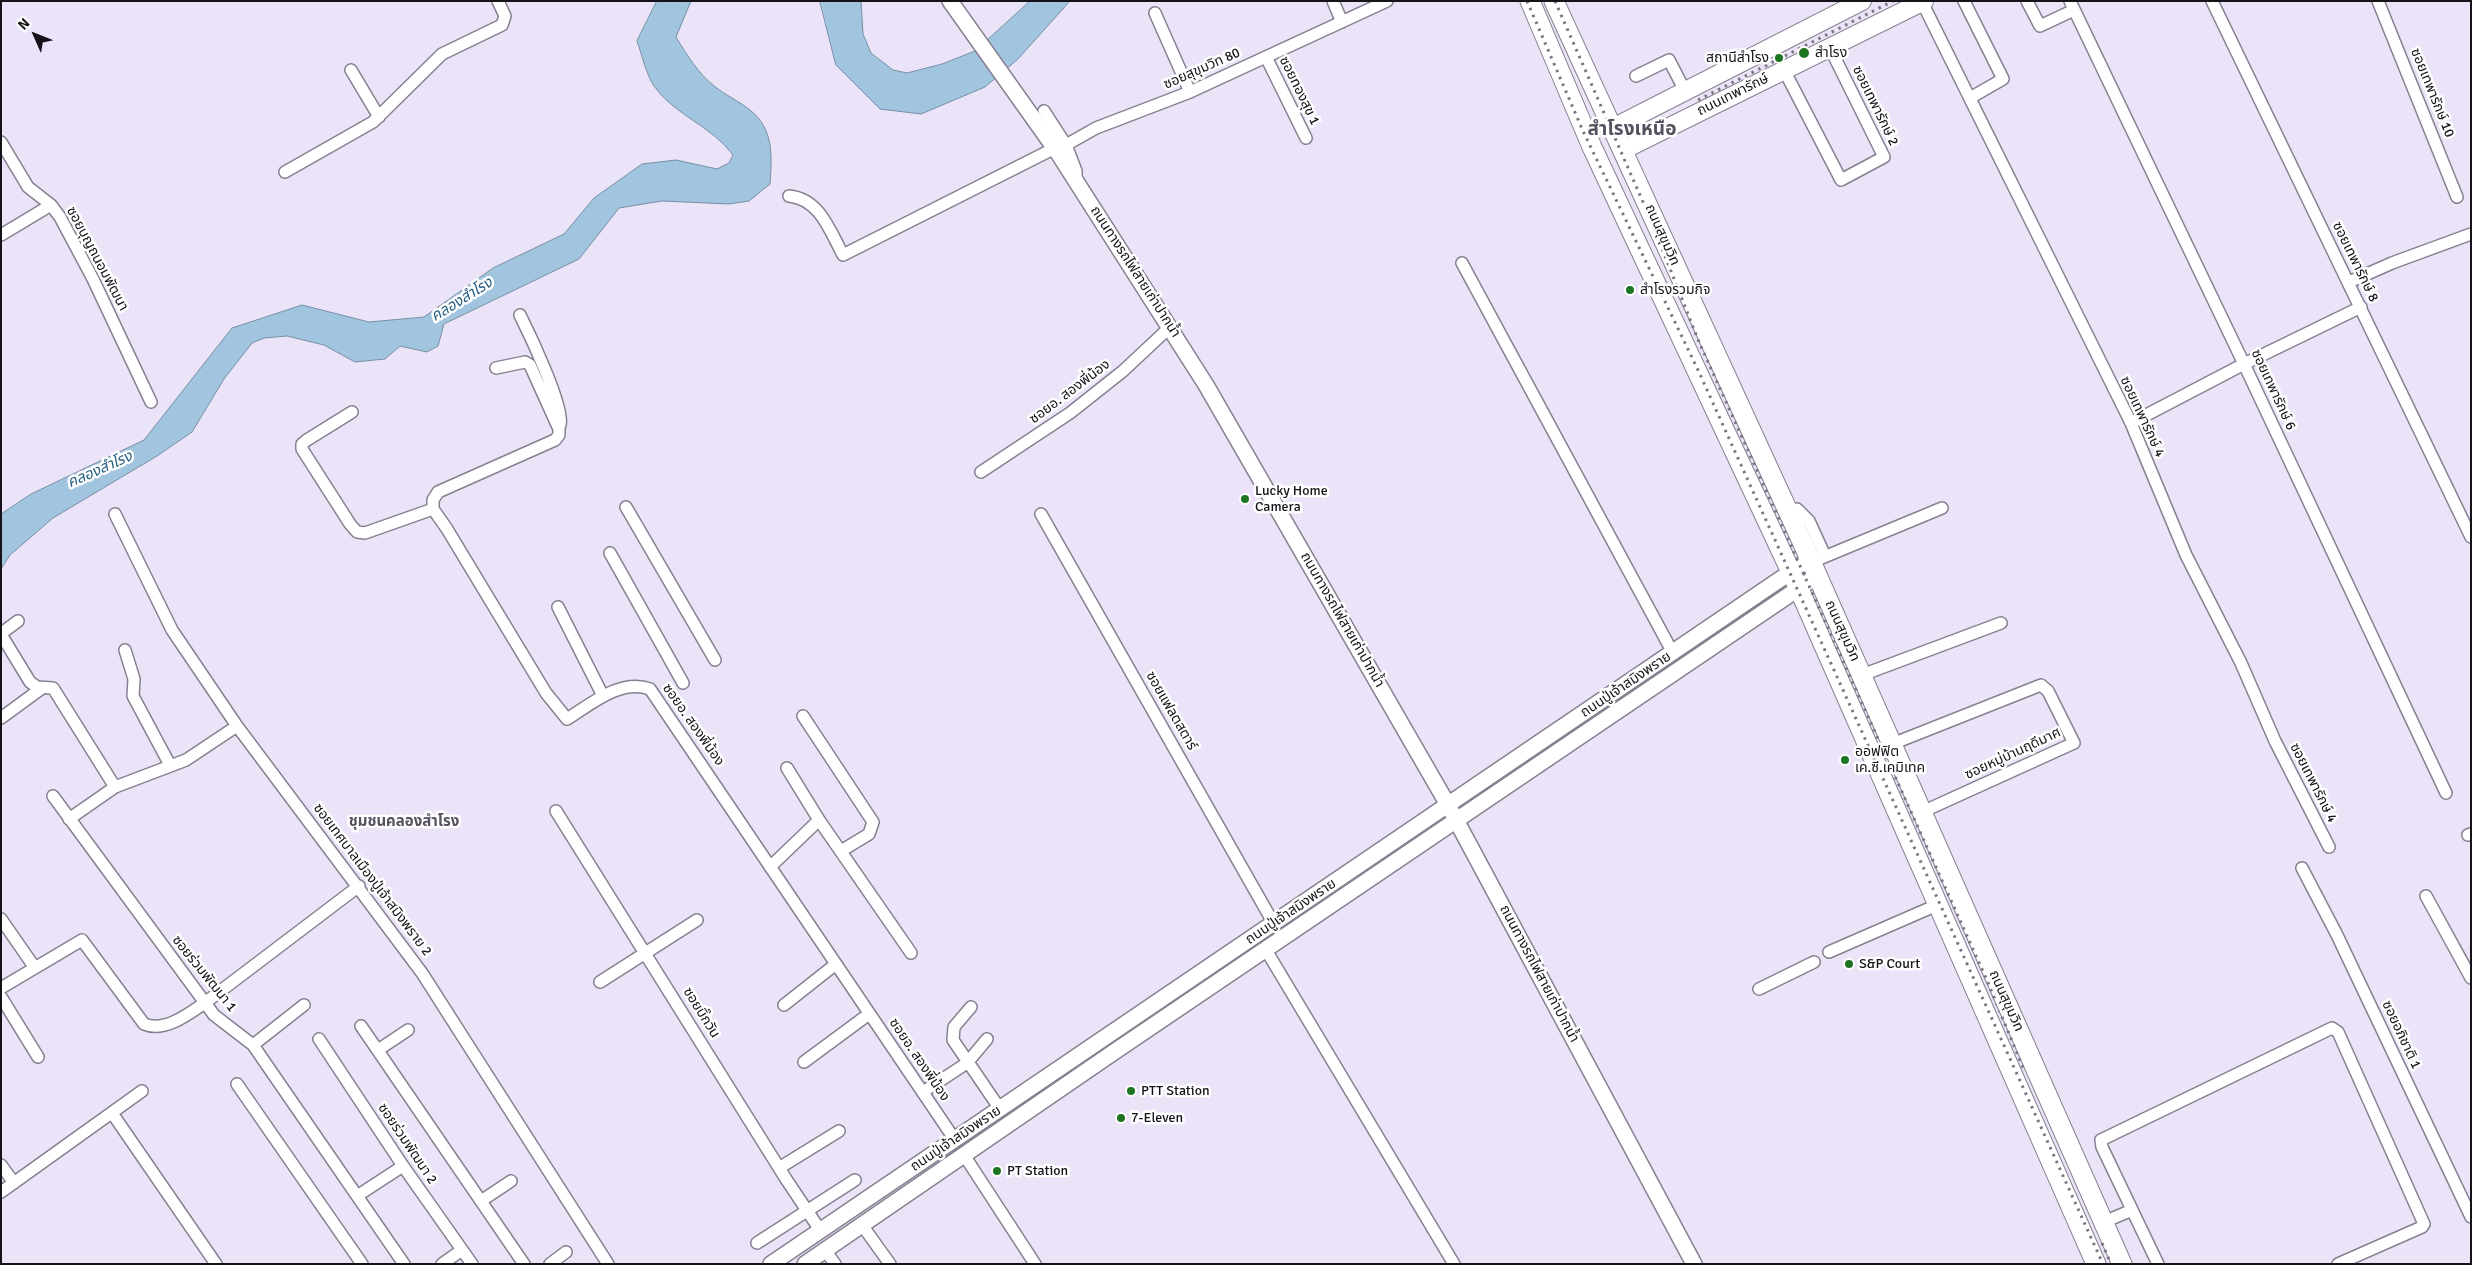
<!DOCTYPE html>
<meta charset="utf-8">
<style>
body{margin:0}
#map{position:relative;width:2472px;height:1265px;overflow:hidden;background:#ebe3f7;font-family:Signika,sans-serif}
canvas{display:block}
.frame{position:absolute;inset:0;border:2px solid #151219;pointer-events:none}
.north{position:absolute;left:10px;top:10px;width:50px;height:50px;-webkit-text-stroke:4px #fff;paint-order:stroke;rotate:314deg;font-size:14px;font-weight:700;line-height:20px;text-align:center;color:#151219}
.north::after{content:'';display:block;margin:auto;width:18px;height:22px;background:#151219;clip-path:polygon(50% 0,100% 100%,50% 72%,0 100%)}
</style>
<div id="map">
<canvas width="2472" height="1265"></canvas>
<div class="frame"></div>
<div class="north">N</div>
</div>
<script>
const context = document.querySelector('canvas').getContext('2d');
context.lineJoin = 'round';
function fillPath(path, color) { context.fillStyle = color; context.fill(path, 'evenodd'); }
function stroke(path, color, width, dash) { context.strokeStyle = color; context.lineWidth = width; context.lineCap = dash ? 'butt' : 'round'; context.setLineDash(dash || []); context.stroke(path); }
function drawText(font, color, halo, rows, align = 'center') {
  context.font = font + ' Signika,"Noto Sans Thai",sans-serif'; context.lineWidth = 5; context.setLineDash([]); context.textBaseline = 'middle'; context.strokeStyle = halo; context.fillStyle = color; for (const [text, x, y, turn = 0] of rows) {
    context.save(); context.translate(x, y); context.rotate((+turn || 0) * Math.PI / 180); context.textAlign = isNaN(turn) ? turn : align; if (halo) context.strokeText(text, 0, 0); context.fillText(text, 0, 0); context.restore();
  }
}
const water = new Path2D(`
 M 657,1 L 691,1 L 676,37 C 687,55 698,73 714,86 C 725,95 739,101 750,110 C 774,129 772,156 770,184 L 749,201 L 729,204 L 662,201 L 619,208 L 579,259 L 444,324 L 438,346 L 427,352 L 400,346 L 385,359 L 355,362 L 324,345 L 287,336 L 264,338 L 252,343 L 224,379 L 192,432 L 157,456 L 53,518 L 10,555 L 1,569 L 1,514 L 31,494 L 144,440 L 232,328 L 302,305 L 369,322 L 424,317 L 493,268 L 564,234 L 594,198 L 642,164 L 676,160 L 717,169 L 729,163 L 733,155 C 712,126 674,115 654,86 C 646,74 642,55 637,41 Z
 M 820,1 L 861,1 L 863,34 L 871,53 L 893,70 L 907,73 L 942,64 L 975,51 L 1030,1 L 1070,1 L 1018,59 L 985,87 L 921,114 L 880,109 L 836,65 Z`);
fillPath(water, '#a1c5df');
stroke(water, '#778fa4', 1);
const minor = new Path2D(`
 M 1333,1 L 1342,22
 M 1964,1 L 2003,79 L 1970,98
 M 2027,1 L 2040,26 L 2074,10
 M 2070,1 L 2244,364 L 2446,793
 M 2212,1 L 2471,537
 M 2378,1 L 2457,197
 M 1922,2 L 2131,423 L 2186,555 L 2241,663 L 2275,741 L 2329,847
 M 1155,13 L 1190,92
 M 1266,57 L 1306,138
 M 351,70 L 379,117
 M 1784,70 L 1841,180 L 1884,157 L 1830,48
 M 1636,76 L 1669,60 L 1685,91
 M 1044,111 L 1066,145 L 1096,128 L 1190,92 L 1387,1
 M 1,142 L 28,187 L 51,205 L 60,217 L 93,279 L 151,402
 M 1066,145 L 1076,171 L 1076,177
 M 285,172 L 373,122 L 442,54 L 502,25 L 505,16 L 498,1
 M 789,196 C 820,199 830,231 843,255 L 1055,148
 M 1,235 L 51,205
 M 1462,263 L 1673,653
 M 2349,282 L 2392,263 L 2471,234
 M 520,315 C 529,333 565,408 560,425
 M 352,412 L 307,440 L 302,444 L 302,449 L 350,524 L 357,532 L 365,533 L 433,509 L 447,529 L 546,693 L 567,719 C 591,704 621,678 650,689 L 955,1140
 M 2131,423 L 2244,364 L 2361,307
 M 981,472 L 1070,413 L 1123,371 L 1170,327
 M 626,507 L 715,660
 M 433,509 L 433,500 L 438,492 L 555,440 L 559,435 L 559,429 L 530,365 L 525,362 L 496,368
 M 1788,511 L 1797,509 L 1809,521 L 1825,556
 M 115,514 L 172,630 L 237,726 L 422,973 L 608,1264
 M 1041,514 L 1274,924
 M 610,553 L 683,683
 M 1812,562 L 1942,508
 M 558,607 L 603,696
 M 18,621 L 3,632 L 2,636 L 30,682 L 37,687 L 53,688 L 115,787
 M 125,650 L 134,679 L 133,696 L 170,765
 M 1862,675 L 2001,623
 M 803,716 L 873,822 L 869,834 L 841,851
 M 1,718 L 42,688
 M 1892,744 L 2041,685 L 2048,691 L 2074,743 L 1922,812
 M 53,796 L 214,1015 L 253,1045 L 404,1264
 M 556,811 L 786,1179 L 820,1230
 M 69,819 L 115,787 L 186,760 L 237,726
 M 819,820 L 911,953
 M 2468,835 L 2471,834
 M 770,867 L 819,820 L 787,768
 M 2302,868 L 2337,935 L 2471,1217
 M 2426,896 L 2471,978
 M 1,919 L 35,968
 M 1266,950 L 1454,1264
 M 1829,952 L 1937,905
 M 600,982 L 697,920
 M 1,988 L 82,940 L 144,1024 C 165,1033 190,1013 206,1002 L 359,886
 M 1759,989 L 1814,962
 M 1,997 L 38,1057
 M 784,1005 L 836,964
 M 971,1007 L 954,1027 L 953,1040 L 1000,1109
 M 361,1026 L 524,1264
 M 319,1039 L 403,1166 L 472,1264
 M 253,1045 L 304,1005
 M 378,1050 L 408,1030
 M 804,1062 L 869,1014
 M 237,1084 L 362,1264
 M 923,1092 L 967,1063 L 987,1039
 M 112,1113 L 216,1264
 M 964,1155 L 1035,1264
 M 1,1165 L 14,1183
 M 779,1168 L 839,1131
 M 1,1192 L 142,1091
 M 357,1196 L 403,1166
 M 481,1201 L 511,1181
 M 2104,1222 L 2132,1210
 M 862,1225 L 890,1264
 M 757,1243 L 855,1180
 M 825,1250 L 835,1264
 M 442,1264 L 462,1250
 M 550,1264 L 566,1252
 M 2158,1264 L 2102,1147 L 2101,1140 L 2332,1028 L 2338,1032 L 2424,1224 L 2422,1227 L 2338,1264`);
const secondary = new Path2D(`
 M 950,1 L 1058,153 L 1206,385 L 1448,805 L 1694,1264
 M 771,1264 L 1810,559
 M 805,1264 L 1114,1052 L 1817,576`);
const primary = new Path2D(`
 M 1613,128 L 1862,1
 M 1623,150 L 1924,1`);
const trunk = new Path2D(`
 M 1530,1 L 1592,147 L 1799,589 L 2096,1264
 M 1554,1 L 1810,559 L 2122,1264`);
stroke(minor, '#878091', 14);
stroke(secondary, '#878091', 18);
stroke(primary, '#878091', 20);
stroke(trunk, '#878091', 21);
stroke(minor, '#fff', 11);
stroke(secondary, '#fff', 15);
stroke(primary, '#fff', 18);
stroke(trunk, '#fff', 19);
stroke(new Path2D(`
 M 1527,1 L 1583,131 L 1698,370 L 2103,1264
 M 1555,1 L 1650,218 L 1699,342 L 1986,978 L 2024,1070
 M 1698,100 L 1893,1
 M 2102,1243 L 2111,1264`), '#7b7683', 3, [2.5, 5]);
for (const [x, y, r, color] of [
 [1804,53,6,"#1c7420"],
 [1779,58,5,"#1c7420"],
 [1630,290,5,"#1c7420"],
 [1245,499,5,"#1c7420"],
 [1845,760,5,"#1c7420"],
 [1849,964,5,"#1c7420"],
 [1131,1091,5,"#1c7420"],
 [1121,1118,5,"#1c7420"],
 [997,1171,5,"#1c7420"]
]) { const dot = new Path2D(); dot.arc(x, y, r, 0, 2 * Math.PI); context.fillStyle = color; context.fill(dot); stroke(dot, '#fff', 2); }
drawText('14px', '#151219', '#fff', [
 ["สำโรง",1815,53],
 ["สถานีสำโรง",1769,58,"right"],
 ["สำโรงรวมกิจ",1640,290],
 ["Lucky Home",1255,491],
 ["Camera",1255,507],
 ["ออฟฟิต",1855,752],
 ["เค.ซี.เคมิเทค",1855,768],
 ["S&P Court",1859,964],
 ["PTT Station",1141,1091],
 ["7-Eleven",1131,1118],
 ["PT Station",1007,1171]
], 'left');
drawText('14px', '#151219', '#fff', [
 ["ซอยสุขุมวิท 80",1202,69,-24],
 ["ซอยทองสุข 1",1299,91,64],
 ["ซอยเทพารักษ์ 10",2432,93,68],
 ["ถนนเทพารักษ์",1733,95,-26],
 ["ซอยเทพารักษ์ 2",1875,106,64],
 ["ถนนสุขุมวิท",1662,235,66],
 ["ซอยบุญถนอมพัฒนา",97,259,62],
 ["ซอยเทพารักษ์ 8",2355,262,64],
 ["ถนนทางรถไฟสายเก่าปากน้ำ",1135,272,57],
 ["ซอยเทพารักษ์ 6",2273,390,65],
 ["ซอยอ. สองพี่น้อง",1070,392,-37],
 ["ซอยเทพารักษ์ 4",2142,417,65],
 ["ถนนทางรถไฟสายเก่าปากน้ำ",1342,620,60],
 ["ถนนสุขุมวิท",1842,631,66],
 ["ถนนปู่เจ้าสมิงพราย",1626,685,-34],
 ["ซอยแฟลตสตาร์",1171,711,60],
 ["ซอยอ. สองพี่น้อง",693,725,55],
 ["ซอยหมู่บ้านฤดีมาศ",2013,754,-25],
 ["ซอยเทพารักษ์ 4",2313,783,63],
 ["ซอยเทศบาลเมืองปู่เจ้าสมิงพราย 2",372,880,53],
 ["ถนนปู่เจ้าสมิงพราย",1291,912,-34],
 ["ซอยร่วมพัฒนา 1",204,974,51],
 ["ถนนทางรถไฟสายเก่าปากน้ำ",1539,974,62],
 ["ถนนสุขุมวิท",2006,1001,66],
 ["ซอยบิ๊กวัน",701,1013,58],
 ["ซอยอภิชาติ 1",2401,1035,65],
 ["ซอยอ. สองพี่น้อง",919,1060,56],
 ["ถนนปู่เจ้าสมิงพราย",956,1139,-34],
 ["ซอยร่วมพัฒนา 2",407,1144,56]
]);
drawText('italic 15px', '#245d81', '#fff', [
 ["คลองสำโรง",462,300,-32],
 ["คลองสำโรง",100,470,-24]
]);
drawText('bold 15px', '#565060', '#fff', [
 ["ชุมชนคลองสำโรง",404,822]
]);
drawText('bold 19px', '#565060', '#fff', [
 ["สำโรงเหนือ",1632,130]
]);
</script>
